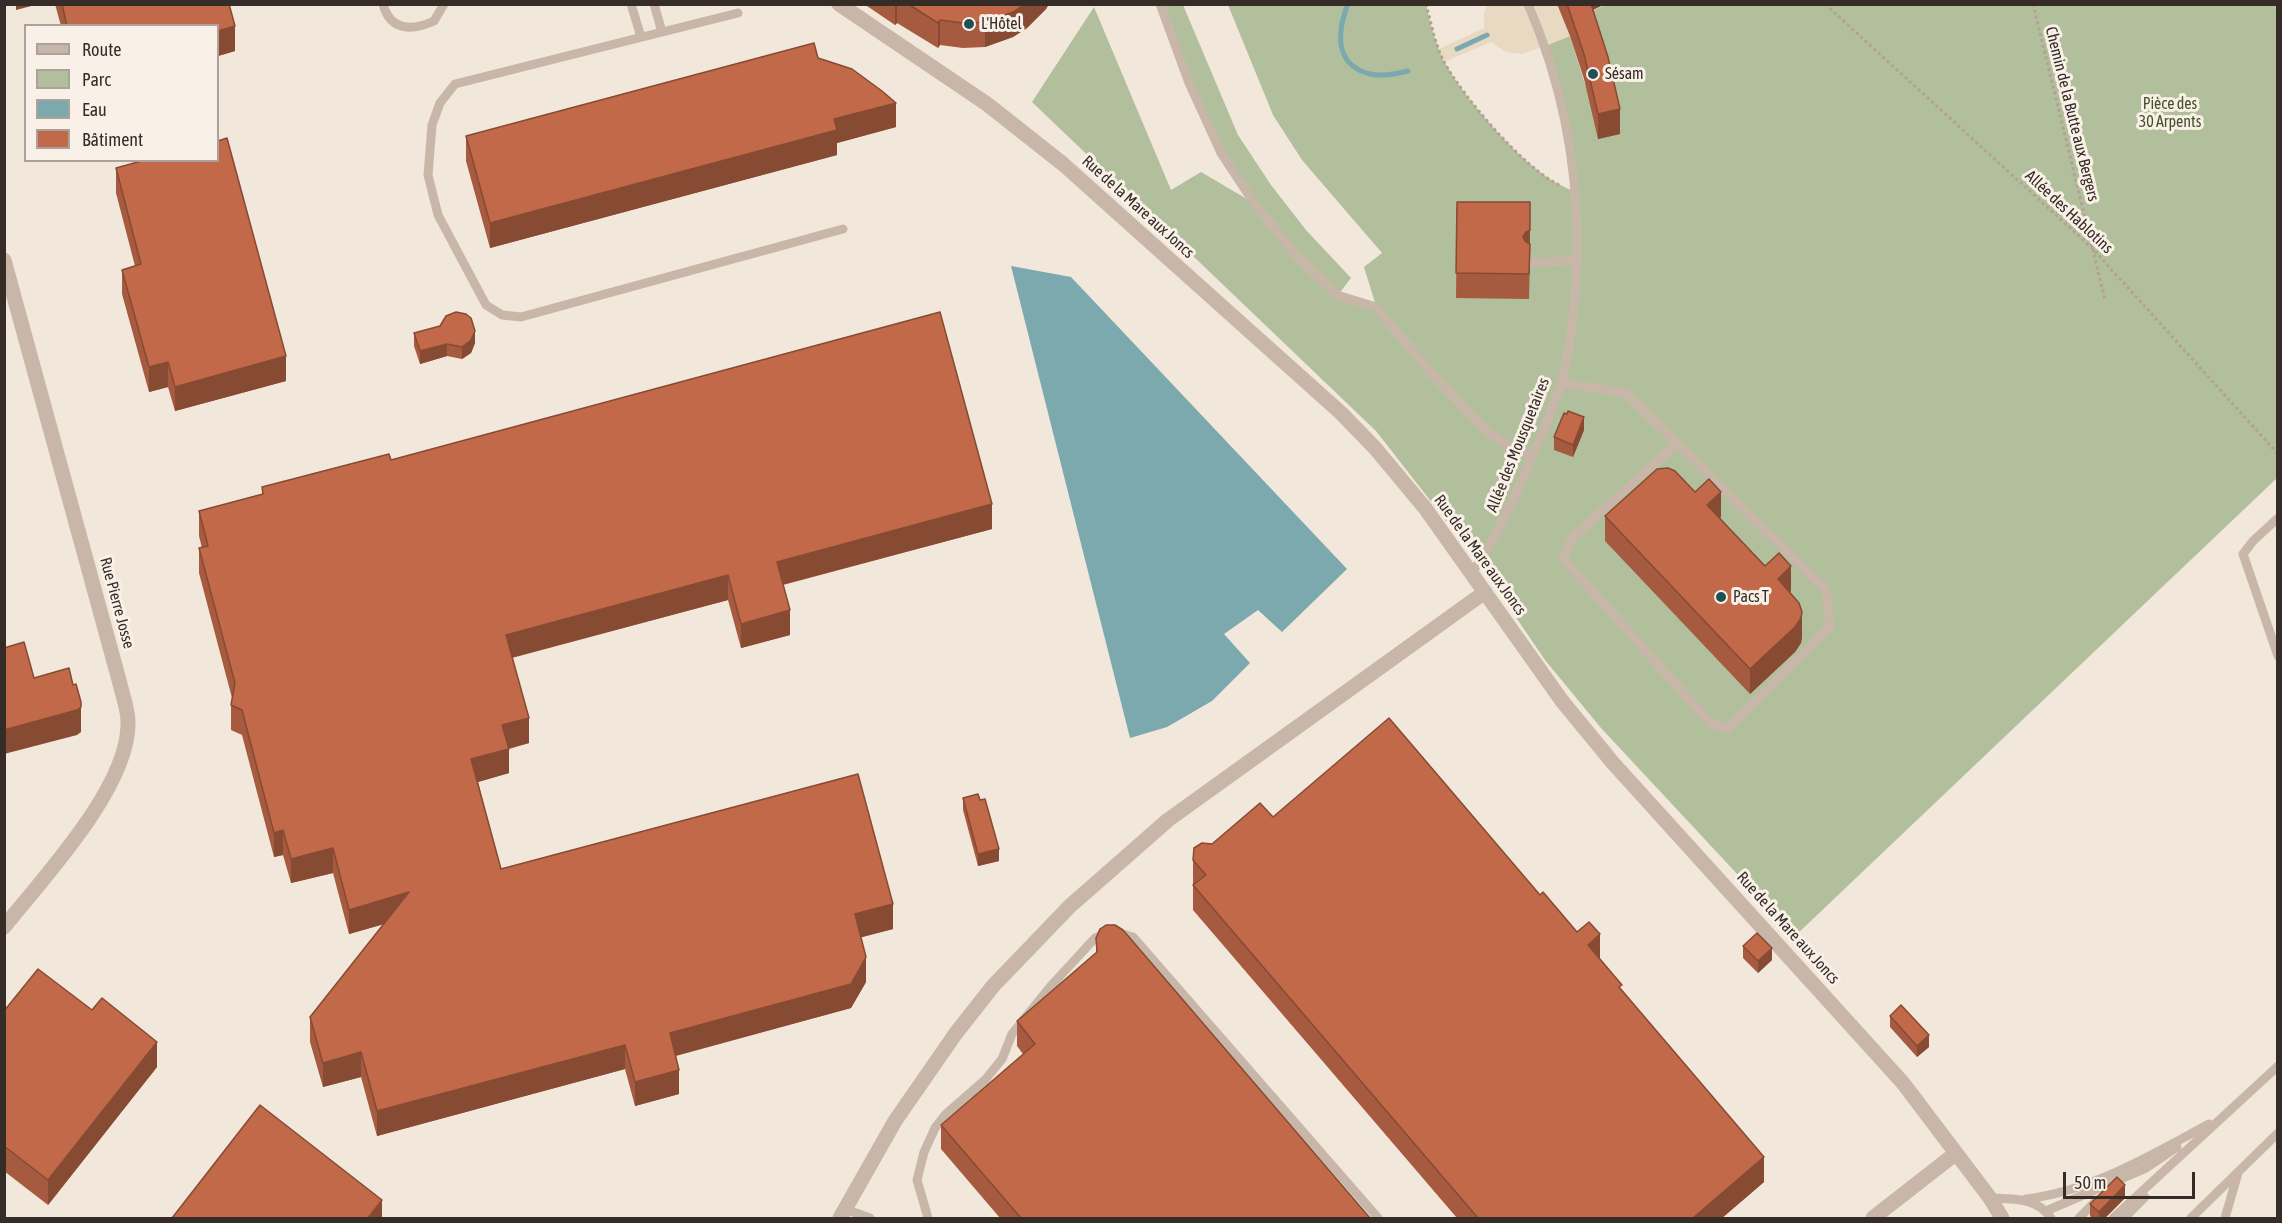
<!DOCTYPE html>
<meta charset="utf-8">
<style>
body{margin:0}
#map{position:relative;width:2282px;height:1223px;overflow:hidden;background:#f1e7db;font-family:"Asap Condensed",sans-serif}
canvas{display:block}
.frame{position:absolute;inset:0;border:6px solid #352c28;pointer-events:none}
.legend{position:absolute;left:24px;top:24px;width:195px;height:138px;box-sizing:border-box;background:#f9f1e7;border:2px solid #aba29b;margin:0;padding:8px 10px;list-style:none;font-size:18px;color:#352c28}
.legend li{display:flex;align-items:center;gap:12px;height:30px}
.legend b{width:30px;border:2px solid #aba29b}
.scale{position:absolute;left:2063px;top:1172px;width:132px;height:27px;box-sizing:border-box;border:3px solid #352c28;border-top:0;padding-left:8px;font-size:18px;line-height:21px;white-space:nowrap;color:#352c28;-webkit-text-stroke:4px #f9f1e7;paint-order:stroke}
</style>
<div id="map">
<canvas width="2282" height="1223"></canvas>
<div class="frame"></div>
<ul class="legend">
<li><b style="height:8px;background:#c8b7a8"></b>Route</li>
<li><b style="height:16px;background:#b2bf9c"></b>Parc</li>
<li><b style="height:16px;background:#7ba9ad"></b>Eau</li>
<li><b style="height:16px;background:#c16949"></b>Bâtiment</li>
</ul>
<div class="scale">50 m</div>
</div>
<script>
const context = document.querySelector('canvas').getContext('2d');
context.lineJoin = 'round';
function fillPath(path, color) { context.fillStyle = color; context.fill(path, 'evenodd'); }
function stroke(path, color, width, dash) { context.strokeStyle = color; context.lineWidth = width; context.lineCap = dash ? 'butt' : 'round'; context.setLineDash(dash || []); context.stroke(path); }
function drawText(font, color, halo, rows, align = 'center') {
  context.font = font + ' "Asap Condensed",sans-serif'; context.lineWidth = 6; context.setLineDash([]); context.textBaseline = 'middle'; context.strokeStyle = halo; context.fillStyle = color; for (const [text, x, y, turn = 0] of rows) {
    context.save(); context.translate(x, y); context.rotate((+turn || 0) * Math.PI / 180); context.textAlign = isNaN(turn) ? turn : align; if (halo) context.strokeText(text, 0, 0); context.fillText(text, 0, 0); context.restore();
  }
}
fillPath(new Path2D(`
 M 1160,5 L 1183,5 L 1238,135 L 1271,185 L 1306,230 L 1351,278 L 1338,295 L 1376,306 L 1364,267 L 1382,253 L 1302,160 L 1273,115 L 1228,5 L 1426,5 C 1430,22 1435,41 1442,57 C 1458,91 1510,150 1540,172 C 1551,181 1563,187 1576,192 L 1545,46 L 1570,36 L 1589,97 L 1598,138 L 1620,134 L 1583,15 L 1605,5 L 2277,5 L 2277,478 L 1795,936 L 1601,728 L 1545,660 L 1479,563 L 1376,431 L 1032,102 L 1094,7 L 1171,190 L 1201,172 L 1252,202 L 1221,153 Z`), '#b2bf9c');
fillPath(new Path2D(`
 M 1487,5 L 1557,5 L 1570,36 L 1523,54 L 1506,52 L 1491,42 L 1444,62 L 1439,49 L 1484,28 L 1484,13 Z`), '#e8d9c3');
fillPath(new Path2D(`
 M 1011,266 L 1071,277 L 1347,569 L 1282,632 L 1258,610 L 1224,634 L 1250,663 L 1212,701 L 1167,727 L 1130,738 Z`), '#7ba9ad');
stroke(new Path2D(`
 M 1348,4 C 1337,32 1334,65 1370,74 C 1382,77 1396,74 1408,71
 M 1457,49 L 1487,35`), '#7ba9ad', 5);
stroke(new Path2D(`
 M 1426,4 C 1431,23 1435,44 1444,62 C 1463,97 1525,170 1561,186
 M 1825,4 L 2092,248 L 2278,454
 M 2033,4 L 2105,300`), '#b4a192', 3, [3, 3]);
stroke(new Path2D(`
 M 383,4 C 390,31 412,31 434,21 L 444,4
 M 631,4 L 641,37
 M 654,4 L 662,32
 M 1160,4 L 1189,83 L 1221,153 L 1254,203 L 1295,254 L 1337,295 L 1376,307 L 1430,372 L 1487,431 L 1501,441 L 1532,457
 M 738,13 L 455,84 L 440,103 L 432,125 L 428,175 L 438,215 L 486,305 L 502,315 L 521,317 L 843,229
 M 1530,262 L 1578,261
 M 1561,383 L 1626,393 L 1826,590 L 1830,627 L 1729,728 L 1711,724 L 1563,558 L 1571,539 L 1676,444
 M 2278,518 L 2253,541 L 2243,554 L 2278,656
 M 1472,573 C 1493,542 1509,510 1524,476 C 1537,446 1551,415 1561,383 C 1569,355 1573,323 1575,293 C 1583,193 1568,97 1528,4
 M 1119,933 L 1133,937 L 1378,1218
 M 1990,1198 C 2012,1199 2037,1197 2051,1218
 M 2026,1199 C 2092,1191 2151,1155 2209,1124
 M 845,1209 L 870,1218
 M 2046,1211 L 2146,1168 L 2177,1147
 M 928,1218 L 917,1180 L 924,1152 L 935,1128 L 945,1115 L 985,1080 L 1002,1059 L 1012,1034 L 1050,987 L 1095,938 L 1105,934
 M 2079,1218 L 2097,1200
 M 2113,1218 L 2278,1066
 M 2124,1218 L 2145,1197
 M 2191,1218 L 2278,1133
 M 2225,1218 L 2238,1173`), '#c8b7a8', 9);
stroke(new Path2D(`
 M 839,4 L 987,104 L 1063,164 L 1341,413 L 1375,448 L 1425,508 L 1562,701 L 1613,763 L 1903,1083 L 1990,1198 L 2002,1218
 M 4,260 L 119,680 C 122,694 129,711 128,725 C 127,789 44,877 4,927
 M 840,1218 L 895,1121 L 956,1033 L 993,986 L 1070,906 L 1168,820 L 1485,592
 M 1873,1218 L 1955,1154`), '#c8b7a8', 15);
fillPath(new Path2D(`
 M 55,4 L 229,4 L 235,51 L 218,56 L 218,26 L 61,26 Z
 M 864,4 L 1049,4 L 1046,9 L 1027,28 L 1013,37 L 985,47 L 963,48 L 940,45 L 938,48 L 897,23 L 895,25 Z
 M 1557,4 L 1605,4 L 1593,10 L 1620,134 L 1598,139 L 1584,79 L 1570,36 Z
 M 818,58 L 896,127 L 837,143 L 837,155 L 490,248 L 466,161 L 466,136 Z
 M 116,168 L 286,381 L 175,411 L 168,387 L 149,392 L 122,294 L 122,270 L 135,266 L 116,193 Z
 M 1457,202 L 1530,202 L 1529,299 L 1456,298 Z
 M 414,333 L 475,343 L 471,353 L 462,359 L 447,356 L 420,364 L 414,346 Z
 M 1584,430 L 1573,457 L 1554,450 L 1554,437 Z
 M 391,460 L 992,529 L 783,585 L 790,635 L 741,648 L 728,600 L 512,658 L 529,743 L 509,749 L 509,773 L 478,782 L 501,869 L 893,929 L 861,937 L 866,982 L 851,1008 L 676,1056 L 679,1094 L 635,1106 L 625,1069 L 377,1136 L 361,1077 L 323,1087 L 310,1042 L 310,1017 L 384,924 L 349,934 L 333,873 L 291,883 L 283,855 L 274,857 L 242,735 L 231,730 L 231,705 L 232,698 L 199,573 L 199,548 L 202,548 L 199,536 L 199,511 L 262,494 L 262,487 Z
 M 1695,492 L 1721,517 L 1720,518 L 1765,566 L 1791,591 L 1790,592 L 1802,637 L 1801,643 L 1795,652 L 1750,694 L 1605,541 L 1605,516 Z
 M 963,798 L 999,861 L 978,866 L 963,810 Z
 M 1273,817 L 1540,895 L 1600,959 L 1622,991 L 1764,1182 L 1722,1218 L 1457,1218 L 1193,910 L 1193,860 L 1212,844 Z
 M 1096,938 L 1370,1218 L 1000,1218 L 941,1149 L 941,1125 L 1023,1054 L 1017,1046 L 1017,1021 L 1096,954 Z
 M 1743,946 L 1772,960 L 1758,973 L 1743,958 Z
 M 4,1011 L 157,1067 L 48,1205 L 4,1171 Z
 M 1890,1016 L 1929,1047 L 1917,1057 L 1890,1027 Z
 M 2125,1198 L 2105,1218 L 2092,1218 L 2090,1216 L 2090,1204 Z`), '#a65a3f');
fillPath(new Path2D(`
 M 16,4 L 39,4 L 16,10 Z
 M 895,4 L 897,4 L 897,23 L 895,25 Z
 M 1025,4 L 1049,4 L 1046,9 L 1027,28 L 1013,37 L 985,47 L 985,22 Z
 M 1586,4 L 1605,4 L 1586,13 Z
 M 940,20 L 940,45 L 938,48 L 938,23 Z
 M 235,26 L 235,51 L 218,56 L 218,31 Z
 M 896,103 L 896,127 L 837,143 L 837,155 L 490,248 L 490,223 L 834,119 Z
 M 1620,109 L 1620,134 L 1598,139 L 1598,114 Z
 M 1530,227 L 1529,299 L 1529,255 L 1523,237 Z
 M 475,331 L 475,343 L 471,353 L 462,359 L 462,347 Z
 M 447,344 L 447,356 L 420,364 L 420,351 Z
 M 286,356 L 286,381 L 175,411 L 175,387 Z
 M 168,362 L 168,387 L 149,392 L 149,367 Z
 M 1584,417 L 1584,430 L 1573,457 L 1573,445 Z
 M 1721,492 L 1721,517 L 1707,530 L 1707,505 Z
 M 992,504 L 992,529 L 777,586 L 777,562 Z
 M 1791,566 L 1791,591 L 1778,604 L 1778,579 Z
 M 728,575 L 728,600 L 506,659 L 506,635 Z
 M 790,610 L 790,635 L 741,648 L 741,624 Z
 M 1802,612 L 1802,637 L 1801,643 L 1795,652 L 1750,694 L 1750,669 Z
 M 81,702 L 81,732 L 77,735 L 4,754 L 4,730 Z
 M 529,718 L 529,743 L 502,750 L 502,725 Z
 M 509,749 L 509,773 L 471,784 L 471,759 Z
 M 283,830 L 283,855 L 274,857 L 274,833 Z
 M 333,848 L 333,873 L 291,883 L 291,859 Z
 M 999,849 L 999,861 L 978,866 L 978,854 Z
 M 409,892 L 409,917 L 349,934 L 349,910 Z
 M 893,904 L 893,929 L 855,939 L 855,914 Z
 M 1600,934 L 1600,959 L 1588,945 Z
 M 1772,948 L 1772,960 L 1758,973 L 1758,961 Z
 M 866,957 L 866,982 L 851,1008 L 670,1057 L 670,1033 Z
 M 1929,1035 L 1929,1047 L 1917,1057 L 1917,1046 Z
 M 157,1042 L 157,1067 L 48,1205 L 48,1180 Z
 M 625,1045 L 625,1069 L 377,1136 L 377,1111 Z
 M 361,1052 L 361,1077 L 323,1087 L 323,1063 Z
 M 679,1070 L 679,1094 L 635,1106 L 635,1082 Z
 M 1764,1157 L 1764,1182 L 1722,1218 L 1693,1218 Z
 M 2125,1185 L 2125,1198 L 2105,1218 L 2099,1218 L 2099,1212 Z
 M 382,1200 L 382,1218 L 368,1218 Z`), '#874a33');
const building = new Path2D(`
 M 62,4 L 229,4 L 235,26 L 218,31 L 218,26 L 67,26 Z
 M 908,4 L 1025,4 L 1013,12 L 985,22 L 963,23 L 940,20 L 938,23 Z
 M 1567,4 L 1591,4 L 1608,57 L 1620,109 L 1598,114 L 1584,54 Z
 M 814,43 L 818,58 L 852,69 L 882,91 L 896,103 L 834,119 L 837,130 L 490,223 L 466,136 Z
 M 227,138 L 286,356 L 175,387 L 168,362 L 149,367 L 122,270 L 141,264 L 116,168 L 145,160 L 218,160 L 218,141 Z
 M 1457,202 L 1530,202 L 1530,230 L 1526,232 L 1523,237 L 1525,241 L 1530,244 L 1529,274 L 1456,273 Z
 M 456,312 L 466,314 L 471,318 L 475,331 L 471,340 L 462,347 L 447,344 L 420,351 L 414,333 L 440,326 L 446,316 Z
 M 940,312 L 992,504 L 777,562 L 790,610 L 741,624 L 728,575 L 506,635 L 529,718 L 502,725 L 509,749 L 471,759 L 501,869 L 858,774 L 893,904 L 855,914 L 866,957 L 851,984 L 670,1033 L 679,1070 L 635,1082 L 625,1045 L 377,1111 L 361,1052 L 323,1063 L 310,1017 L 409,892 L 349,910 L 333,848 L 291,859 L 283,830 L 274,833 L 242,710 L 231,705 L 235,683 L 199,548 L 208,546 L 199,511 L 263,494 L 262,487 L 389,454 L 391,460 Z
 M 1568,411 L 1584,417 L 1573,445 L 1554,437 L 1564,413 L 1567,414 Z
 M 1668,468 L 1675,471 L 1695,492 L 1709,479 L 1721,492 L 1707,505 L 1765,566 L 1779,553 L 1791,566 L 1778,579 L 1799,603 L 1802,612 L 1801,618 L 1795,627 L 1750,669 L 1605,516 L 1657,469 Z
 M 24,642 L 34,678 L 69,668 L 73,685 L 76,684 L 81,702 L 81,707 L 77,710 L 4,730 L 4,648 Z
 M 1389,718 L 1540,895 L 1543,892 L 1577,932 L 1589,922 L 1600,934 L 1588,945 L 1622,985 L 1619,987 L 1764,1157 L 1693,1218 L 1478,1218 L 1193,885 L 1206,875 L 1193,860 L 1194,848 L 1202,843 L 1212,844 L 1260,803 L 1273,817 Z
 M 978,794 L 980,800 L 985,799 L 999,849 L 978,854 L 963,798 Z
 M 1106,925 L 1115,925 L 1123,930 L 1370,1218 L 1021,1218 L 941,1125 L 1035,1044 L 1017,1021 L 1097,952 L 1096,938 L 1100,929 Z
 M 1757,933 L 1772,948 L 1758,961 L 1743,946 Z
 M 38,969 L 92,1010 L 102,998 L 157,1042 L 48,1180 L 4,1146 L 4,1011 Z
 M 1901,1005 L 1929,1035 L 1917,1046 L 1890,1016 Z
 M 260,1105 L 382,1200 L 368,1218 L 172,1218 Z
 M 2117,1177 L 2125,1185 L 2099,1212 L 2090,1204 Z`);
fillPath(building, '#c16949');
stroke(building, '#874a33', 1.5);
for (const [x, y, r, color] of [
 [969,24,6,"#1f5055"],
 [1593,74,6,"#1f5055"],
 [1721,597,6,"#1f5055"]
]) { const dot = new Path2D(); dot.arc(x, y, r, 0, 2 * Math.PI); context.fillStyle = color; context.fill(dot); stroke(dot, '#f9f1e7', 2); }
drawText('16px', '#352c28', '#f9f1e7', [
 ["L'Hôtel",981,24],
 ["Sésam",1605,74],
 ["Pacs T",1733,597]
], 'left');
drawText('16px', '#44522c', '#f9f1e7', [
 ["Pièce des",2170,104],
 ["30 Arpents",2170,122]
]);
drawText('16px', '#352c28', '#f9f1e7', [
 ["Chemin de la Butte aux Bergers",2072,114,76],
 ["Rue de la Mare aux Joncs",1138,207,42],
 ["Allée des Hablotins",2069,212,43],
 ["Allée des Mousquetaires",1518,445,-68],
 ["Rue de la Mare aux Joncs",1480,555,54],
 ["Rue Pierre Josse",117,603,75],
 ["Rue de la Mare aux Joncs",1788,928,48]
]);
</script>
